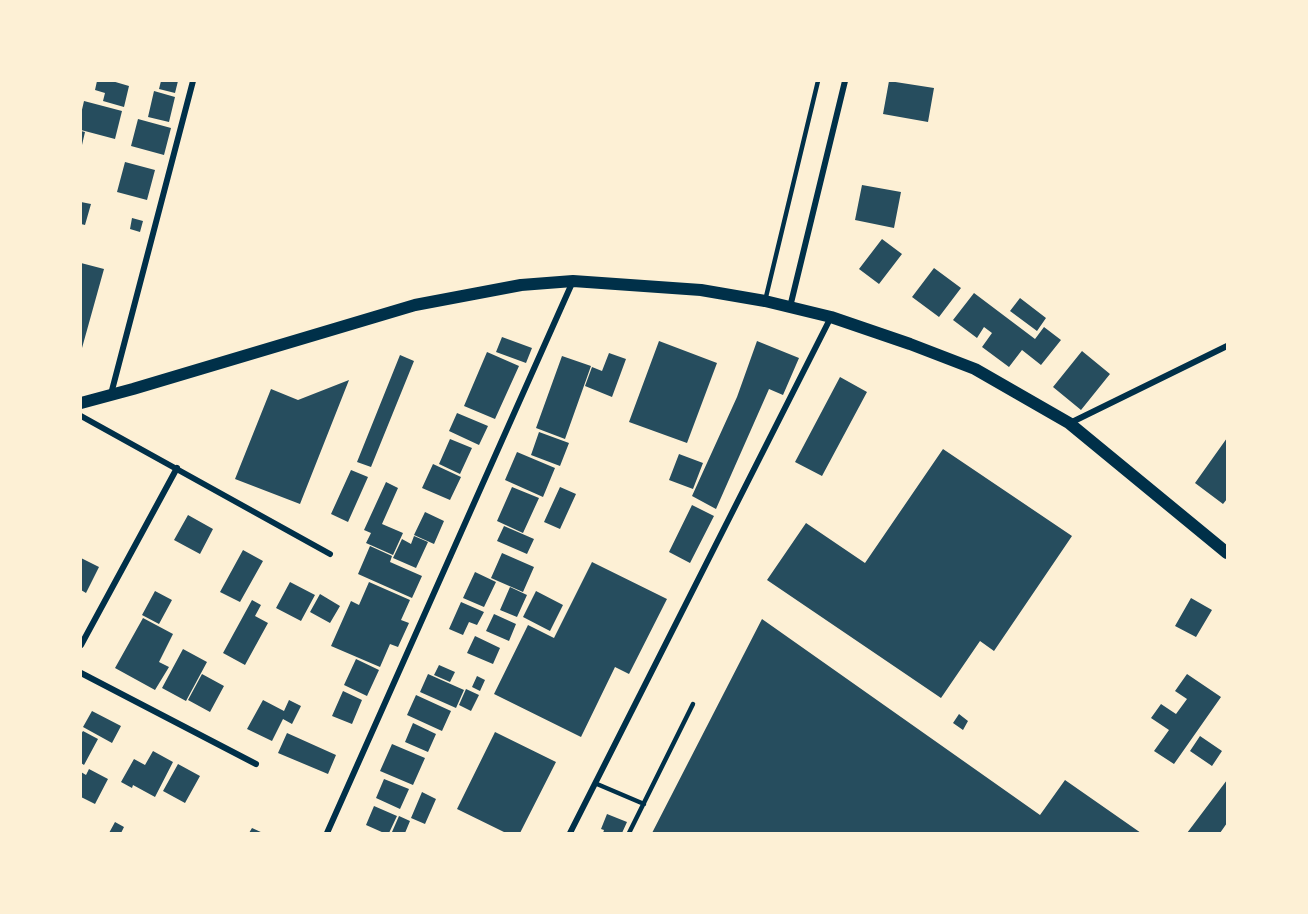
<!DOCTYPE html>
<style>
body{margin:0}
#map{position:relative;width:1308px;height:914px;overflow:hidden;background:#fdf0d5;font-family:"PT Sans",sans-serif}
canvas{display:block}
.frame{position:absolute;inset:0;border:82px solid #fdf0d5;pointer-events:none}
</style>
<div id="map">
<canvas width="1308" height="914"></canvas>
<div class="frame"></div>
</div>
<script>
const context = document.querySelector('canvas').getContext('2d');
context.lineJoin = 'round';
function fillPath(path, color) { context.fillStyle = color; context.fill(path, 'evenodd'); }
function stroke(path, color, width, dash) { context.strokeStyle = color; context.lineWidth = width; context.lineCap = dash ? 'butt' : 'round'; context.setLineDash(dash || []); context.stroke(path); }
fillPath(new Path2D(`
 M 97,81 L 112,81 L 129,86 L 124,107 L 103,101 L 105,93 L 95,90 Z
 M 161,81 L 178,81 L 175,93 L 159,89 Z
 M 889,81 L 934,88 L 928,122 L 883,114 Z
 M 154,91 L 175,97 L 169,122 L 148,117 Z
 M 84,101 L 122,111 L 115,139 L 81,130 L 81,114 Z
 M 138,119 L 171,128 L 164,155 L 131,146 Z
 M 81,131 L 85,132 L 82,145 L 81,145 Z
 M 125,162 L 155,170 L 147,200 L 117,192 Z
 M 862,185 L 901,192 L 894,228 L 855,220 Z
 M 81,202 L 91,204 L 85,225 L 81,224 Z
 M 132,218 L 143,221 L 140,232 L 130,229 Z
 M 882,239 L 902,254 L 879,284 L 859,269 Z
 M 81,263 L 104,269 L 82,348 L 81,348 Z
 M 934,268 L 961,288 L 939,317 L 912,297 Z
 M 974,293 L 1035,339 L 1044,327 L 1061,340 L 1041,365 L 1022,350 L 1009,367 L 982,347 L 992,333 L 984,327 L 977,338 L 953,320 Z
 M 1020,298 L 1046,318 L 1037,331 L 1010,311 Z
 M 502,337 L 532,348 L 526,363 L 496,352 Z
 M 659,341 L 717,363 L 687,443 L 629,422 Z
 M 757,341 L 799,358 L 783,395 L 769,389 L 716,509 L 692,496 L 737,397 Z
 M 1082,351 L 1110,374 L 1081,410 L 1053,387 Z
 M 487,352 L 519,366 L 495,419 L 464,406 Z
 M 609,353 L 626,359 L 612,397 L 585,386 L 592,367 L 602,371 Z
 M 400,355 L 414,361 L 371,467 L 357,462 Z
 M 562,356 L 591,366 L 565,439 L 536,428 Z
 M 840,377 L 867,392 L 822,476 L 795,462 Z
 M 349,380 L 300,504 L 235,479 L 271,389 L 298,400 Z
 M 457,413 L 488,426 L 479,445 L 449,431 Z
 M 539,432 L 569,443 L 560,466 L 531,455 Z
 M 1227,438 L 1227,499 L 1223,504 L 1195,483 Z
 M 450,439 L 472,448 L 460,474 L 439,464 Z
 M 943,449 L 1072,536 L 994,651 L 980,641 L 941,698 L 767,580 L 806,523 L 865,563 Z
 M 517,452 L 555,468 L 543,497 L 505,480 Z
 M 679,454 L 703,463 L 693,489 L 669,480 Z
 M 433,464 L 461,477 L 450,500 L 422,488 Z
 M 351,470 L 368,477 L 348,522 L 331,514 Z
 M 386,482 L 398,488 L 382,524 L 403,533 L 393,555 L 366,543 L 371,533 L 364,530 Z
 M 512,487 L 539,498 L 523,533 L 497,521 Z
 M 560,487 L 576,494 L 560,529 L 544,522 Z
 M 692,505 L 714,516 L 690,563 L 669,552 Z
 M 425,512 L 444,521 L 434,544 L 414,535 Z
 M 188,515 L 213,529 L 200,554 L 174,540 Z
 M 504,526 L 534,539 L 527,554 L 497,541 Z
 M 414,536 L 428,542 L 416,568 L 393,558 L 402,539 L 411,544 Z
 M 370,546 L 392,556 L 390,562 L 422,576 L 412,598 L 358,574 Z
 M 243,550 L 263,561 L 240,602 L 220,592 Z
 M 502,553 L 534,567 L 523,592 L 491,578 Z
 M 81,558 L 99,567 L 86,593 L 81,590 Z
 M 592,562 L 667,599 L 629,674 L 615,667 L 581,737 L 494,694 L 528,625 L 554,638 Z
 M 475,572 L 496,582 L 484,607 L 463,598 Z
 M 290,582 L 315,595 L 301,621 L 276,608 Z
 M 369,582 L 410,600 L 401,620 L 409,623 L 398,647 L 390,644 L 380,667 L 331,646 L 351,601 L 359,605 Z
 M 510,587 L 527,595 L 517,617 L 500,610 Z
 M 155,591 L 172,600 L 159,624 L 142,615 Z
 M 536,591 L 563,605 L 550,631 L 523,617 Z
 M 320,594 L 340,606 L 330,623 L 310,612 Z
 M 1191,598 L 1212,610 L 1196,637 L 1175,626 Z
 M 252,600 L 261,605 L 255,616 L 268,623 L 245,665 L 223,653 Z
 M 461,602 L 484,612 L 477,625 L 469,622 L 463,635 L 449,629 Z
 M 494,614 L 516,624 L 509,641 L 486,631 Z
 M 143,618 L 173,634 L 159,662 L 169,667 L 155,690 L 115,668 Z
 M 762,619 L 1040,815 L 1065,780 L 1141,833 L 652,833 Z
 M 475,636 L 500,648 L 493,664 L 467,653 Z
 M 183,649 L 207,662 L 186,701 L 162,688 Z
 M 356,659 L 379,670 L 367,696 L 344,685 Z
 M 439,665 L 455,672 L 450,682 L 434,675 Z
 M 202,674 L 224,686 L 210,712 L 188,700 Z
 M 428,674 L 464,690 L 456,708 L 420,692 Z
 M 1187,674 L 1221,697 L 1174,764 L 1154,751 L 1169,730 L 1151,718 L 1161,704 L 1176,714 L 1187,699 L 1175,691 Z
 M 477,676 L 485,680 L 480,691 L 472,687 Z
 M 466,689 L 479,695 L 471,711 L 459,705 Z
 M 343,691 L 362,700 L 352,724 L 332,716 Z
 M 416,695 L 451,711 L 442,731 L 407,715 Z
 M 263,700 L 284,711 L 289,700 L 301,706 L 292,724 L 283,719 L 272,741 L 247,729 Z
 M 92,711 L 121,726 L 112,743 L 83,727 Z
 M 959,714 L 968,721 L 963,730 L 953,723 Z
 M 413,723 L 436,734 L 428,752 L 405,742 Z
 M 83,731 L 98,739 L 84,765 L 81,763 L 81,734 Z
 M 495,732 L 556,762 L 520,833 L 506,833 L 457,809 Z
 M 287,733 L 336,755 L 328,774 L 278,753 Z
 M 1200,736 L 1222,751 L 1212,766 L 1190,751 Z
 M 392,744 L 425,758 L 413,785 L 380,771 Z
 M 153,751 L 173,762 L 155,797 L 133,785 L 132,788 L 121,782 L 134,759 L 145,765 Z
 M 178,764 L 200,776 L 185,803 L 163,791 Z
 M 89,769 L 108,779 L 95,804 L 81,797 L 81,772 L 86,775 Z
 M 384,779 L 409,789 L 400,809 L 376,798 Z
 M 1227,780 L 1227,823 L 1220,833 L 1187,833 Z
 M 422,792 L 436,799 L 425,824 L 411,818 Z
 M 374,806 L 397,816 L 389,833 L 384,833 L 366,825 Z
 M 607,814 L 627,822 L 622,833 L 603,833 L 604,830 L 601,829 Z
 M 399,816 L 410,821 L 405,833 L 392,832 Z
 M 115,822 L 124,827 L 121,833 L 109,833 Z
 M 252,828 L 263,833 L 249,833 Z`), '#264d5e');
stroke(new Path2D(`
 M 765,301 L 818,81
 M 597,784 L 644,804
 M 629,833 L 693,704`), '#003049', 4.5);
stroke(new Path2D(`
 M 790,307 L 845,81
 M 111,394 L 193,81
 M 81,416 L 330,554
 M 1070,423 L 1227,346
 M 81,645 L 177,468
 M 81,673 L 256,764
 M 327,833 L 573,281
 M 570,833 L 831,317`), '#003049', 6);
stroke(new Path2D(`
 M 81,403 L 133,389 L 415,305 L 521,285 L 573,281 L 701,290 L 765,301 L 831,317 L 910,344 L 975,369 L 1069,423 L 1227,553`), '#003049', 12);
</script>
